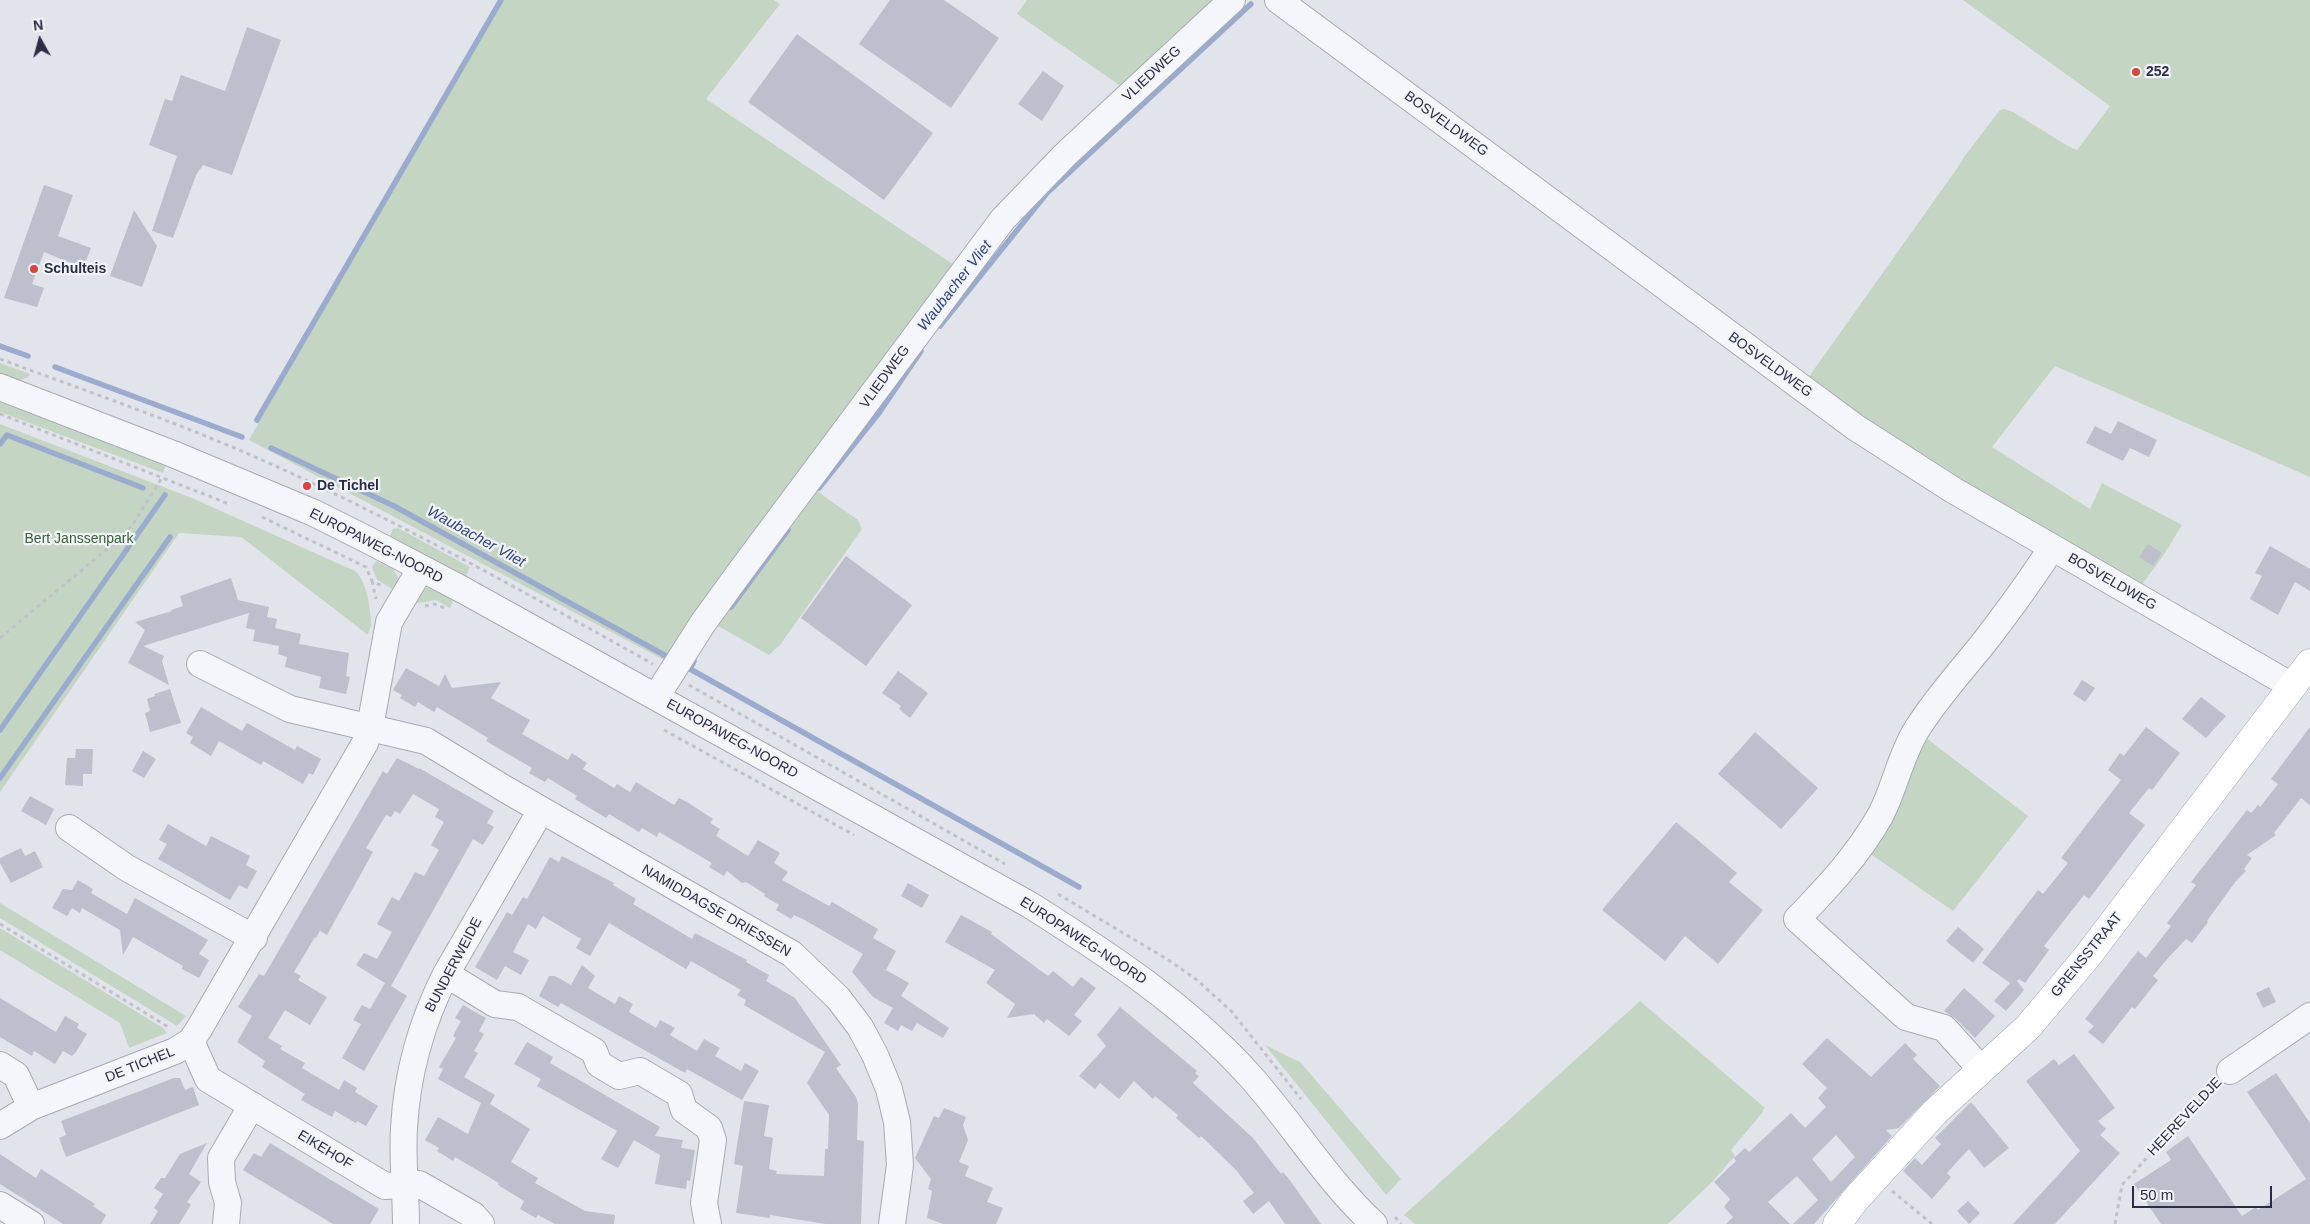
<!DOCTYPE html>
<style>
body{margin:0}
#map{position:relative;width:2310px;height:1224px;overflow:hidden;background:#e2e4eb;font-family:Arial,sans-serif}
canvas{display:block}
.north{position:absolute;left:15px;top:15px;width:50px;height:50px;-webkit-text-stroke:4px #f2f4f8;paint-order:stroke;rotate:353deg;font-size:14px;font-weight:700;line-height:20px;text-align:center;color:#292e45}
.north::after{content:'';display:block;margin:auto;width:18px;height:22px;background:#292e45;clip-path:polygon(50% 0,100% 100%,50% 72%,0 100%)}
.scale{position:absolute;left:2132px;top:1186px;width:140px;height:22px;box-sizing:border-box;border:2px solid #292e45;border-top:0;padding-left:6px;font-size:15px;line-height:18px;white-space:nowrap;color:#292e45;-webkit-text-stroke:4px #f2f4f8;paint-order:stroke}
</style>
<div id="map">
<canvas width="2310" height="1224"></canvas>
<div class="north">N</div>
<div class="scale">50 m</div>
</div>
<script>
const context = document.querySelector('canvas').getContext('2d');
context.lineJoin = 'round';
function fillPath(path, color) { context.fillStyle = color; context.fill(path, 'evenodd'); }
function stroke(path, color, width, dash) { context.strokeStyle = color; context.lineWidth = width; context.lineCap = dash ? 'butt' : 'round'; context.setLineDash(dash || []); context.stroke(path); }
function drawText(font, color, halo, rows, align = 'center') {
  context.font = font + ' Arial,sans-serif'; context.lineWidth = 4.5; context.setLineDash([]); context.textBaseline = 'middle'; context.strokeStyle = halo; context.fillStyle = color; for (const [text, x, y, turn = 0] of rows) {
    context.save(); context.translate(x, y); context.rotate((+turn || 0) * Math.PI / 180); context.textAlign = isNaN(turn) ? turn : align; if (halo) context.strokeText(text, 0, 0); context.fillText(text, 0, 0); context.restore();
  }
}
fillPath(new Path2D(`
 M 500,0 L 774,0 L 780,4 L 706,99 L 954,265 L 664,660 L 249,440 Z
 M 1027,0 L 1225,0 L 1122,87 L 1017,14 Z
 M 1963,0 L 2310,0 L 2310,477 L 2055,366 L 1992,447 L 2090,509 L 2102,483 L 2182,525 L 2163,556 L 2137,591 L 1803,385 L 1958,167 L 1964,157 L 2000,110 L 2004,109 L 2013,112 L 2066,145 L 2077,150 L 2110,106 Z
 M 0,363 L 30,374 L 28,377 L 19,381 L 0,376 Z
 M 0,400 L 167,462 L 163,473 L 0,412 Z
 M 0,424 L 192,498 L 355,571 C 366,579 370,606 371,620 C 372,625 369,630 368,635 L 241,537 L 179,533 L 0,792 Z
 M 814,489 L 858,520 L 862,529 L 780,645 L 769,655 L 711,622 Z
 M 398,528 L 470,567 L 465,578 L 389,537 L 393,529 Z
 M 376,561 L 393,569 L 399,579 L 396,591 L 377,580 L 372,567 Z
 M 427,588 L 434,589 L 453,601 L 450,608 L 436,600 L 418,603 L 413,601 L 420,590 Z
 M 1925,737 L 2028,816 L 1953,911 L 1869,853 Z
 M 0,903 L 186,1016 L 177,1026 L 0,918 Z
 M 0,928 L 163,1028 L 167,1033 L 129,1048 L 120,1023 L 0,950 Z
 M 1640,1001 L 1765,1108 L 1762,1111 L 1763,1112 L 1731,1150 L 1735,1156 L 1711,1183 L 1668,1224 L 1415,1224 L 1404,1215 Z
 M 1265,1045 L 1300,1062 L 1401,1179 L 1386,1195 Z`), '#c4d6c3');
stroke(new Path2D(`
 M 940,326 L 1047,193 L 1251,4
 M 0,346 L 28,356
 M 55,367 L 242,437
 M 257,420 L 501,0
 M 0,444 L 7,435 L 143,488
 M 271,448 L 394,506 L 666,656
 M 819,488 L 879,413 L 921,351
 M 731,607 L 788,530
 M 694,661 L 690,669 L 1079,887
 M 0,730 L 165,495
 M 0,778 L 170,537`), '#9babcd', 5.5);
fillPath(new Path2D(`
 M 890,0 L 944,0 L 999,38 L 951,108 L 859,44 Z
 M 247,27 L 281,40 L 232,175 L 203,165 L 196,175 L 173,238 L 152,231 L 177,156 L 149,145 L 165,99 L 172,101 L 181,75 L 225,91 Z
 M 797,34 L 933,133 L 884,200 L 748,102 Z
 M 1043,71 L 1064,86 L 1042,121 L 1018,104 Z
 M 44,185 L 73,195 L 58,236 L 91,248 L 83,268 L 44,252 L 32,284 L 44,288 L 37,307 L 4,298 Z
 M 134,210 L 157,246 L 142,287 L 110,276 Z
 M 2118,421 L 2157,440 L 2149,457 L 2130,448 L 2123,461 L 2086,443 L 2095,426 L 2111,434 Z
 M 2148,544 L 2162,553 L 2153,566 L 2139,557 Z
 M 2270,546 L 2310,569 L 2310,591 L 2295,582 L 2278,615 L 2250,599 L 2262,576 L 2255,573 Z
 M 846,556 L 912,605 L 866,666 L 801,618 Z
 M 231,578 L 238,600 L 269,607 L 267,617 L 277,619 L 275,628 L 301,634 L 299,644 L 349,653 L 346,676 L 350,677 L 346,694 L 319,688 L 321,677 L 285,667 L 287,657 L 278,654 L 279,646 L 253,641 L 255,630 L 246,628 L 249,613 L 143,646 L 164,656 L 162,661 L 169,685 L 128,663 L 145,630 L 135,622 L 172,611 L 171,610 L 183,606 L 180,596 Z
 M 406,668 L 439,686 L 445,674 L 452,688 L 501,682 L 491,698 L 530,720 L 522,734 L 568,760 L 572,753 L 587,763 L 583,769 L 614,788 L 617,784 L 630,792 L 636,782 L 674,805 L 679,798 L 687,802 L 713,819 L 710,823 L 720,829 L 716,836 L 748,856 L 758,840 L 780,853 L 774,863 L 788,872 L 782,880 L 829,906 L 832,902 L 878,929 L 873,938 L 896,951 L 886,970 L 909,983 L 901,996 L 949,1028 L 943,1038 L 917,1023 L 912,1031 L 901,1025 L 898,1031 L 884,1023 L 893,1008 L 873,997 L 852,972 L 863,954 L 803,919 L 794,915 L 791,919 L 776,910 L 779,905 L 764,896 L 765,894 L 746,882 L 742,883 L 727,871 L 724,876 L 709,867 L 712,863 L 659,832 L 657,837 L 642,828 L 639,832 L 609,814 L 606,818 L 575,799 L 577,796 L 548,778 L 545,782 L 529,773 L 532,768 L 486,741 L 488,738 L 437,707 L 434,712 L 418,702 L 415,707 L 400,698 L 402,695 L 393,690 Z
 M 898,671 L 928,693 L 910,718 L 899,709 L 901,706 L 882,693 Z
 M 2082,680 L 2095,688 L 2085,702 L 2073,694 Z
 M 170,689 L 181,723 L 150,732 L 145,713 L 150,711 L 147,699 L 155,696 L 154,694 Z
 M 2201,697 L 2226,716 L 2206,738 L 2182,719 Z
 M 201,707 L 242,731 L 247,723 L 295,750 L 297,746 L 321,759 L 313,775 L 309,773 L 303,784 L 263,761 L 261,765 L 219,741 L 211,756 L 190,743 L 193,737 L 186,733 Z
 M 2146,727 L 2180,753 L 2152,790 L 2149,788 L 2129,813 L 2145,825 L 2089,899 L 2084,895 L 2044,946 L 2049,950 L 2025,983 L 2019,979 L 2017,981 L 2024,990 L 2006,1011 L 1994,1001 L 2010,983 L 1982,963 L 2038,890 L 2043,894 L 2068,863 L 2061,858 L 2121,780 L 2108,770 L 2120,753 L 2124,756 Z
 M 2310,727 L 2310,805 L 2301,798 L 2274,833 L 2276,835 L 2247,855 L 2252,858 L 2244,869 L 2246,871 L 2236,881 L 2207,921 L 2208,922 L 2192,943 L 2186,939 L 2169,957 L 2153,976 L 2158,980 L 2135,1009 L 2132,1007 L 2103,1044 L 2088,1032 L 2094,1026 L 2085,1019 L 2138,951 L 2146,958 L 2171,926 L 2167,923 L 2196,885 L 2191,882 L 2247,810 L 2251,813 L 2258,805 L 2260,807 L 2278,784 L 2271,779 Z
 M 1755,732 L 1818,788 L 1781,829 L 1718,774 Z
 M 76,749 L 93,749 L 92,774 L 83,774 L 83,786 L 65,785 L 67,758 L 75,758 Z
 M 143,751 L 156,759 L 144,778 L 132,771 Z
 M 397,758 L 419,769 L 419,768 L 494,811 L 487,823 L 494,827 L 483,845 L 473,839 L 391,986 L 407,996 L 364,1071 L 342,1058 L 361,1024 L 353,1020 L 362,1005 L 370,1009 L 385,983 L 356,965 L 364,953 L 377,959 L 392,932 L 377,924 L 392,897 L 399,901 L 415,872 L 424,876 L 439,850 L 431,845 L 444,822 L 435,817 L 439,809 L 413,794 L 400,814 L 395,811 L 391,817 L 386,815 L 366,848 L 373,852 L 327,935 L 320,931 L 316,938 L 315,937 L 294,972 L 301,976 L 298,980 L 327,997 L 310,1025 L 285,1010 L 268,1038 L 282,1046 L 280,1049 L 305,1063 L 302,1068 L 339,1090 L 344,1080 L 357,1088 L 355,1092 L 378,1106 L 366,1126 L 357,1121 L 356,1123 L 335,1111 L 332,1117 L 301,1100 L 305,1094 L 262,1067 L 265,1061 L 237,1042 L 252,1016 L 238,1007 L 259,974 L 264,976 L 383,771 L 387,774 Z
 M 30,796 L 54,809 L 46,825 L 21,811 Z
 M 1676,822 L 1737,873 L 1729,882 L 1763,910 L 1718,964 L 1685,936 L 1665,961 L 1602,910 Z
 M 168,824 L 206,846 L 211,836 L 250,856 L 246,865 L 257,871 L 247,889 L 239,885 L 230,900 L 158,859 L 167,844 L 159,840 Z
 M 21,848 L 25,856 L 35,851 L 43,867 L 11,883 L 0,863 L 0,858 Z
 M 562,856 L 614,883 L 613,885 L 636,899 L 633,904 L 692,939 L 695,933 L 747,960 L 746,962 L 769,975 L 766,981 L 795,998 L 841,1065 L 836,1068 L 856,1097 L 858,1104 L 857,1140 L 864,1141 L 861,1224 L 826,1224 L 770,1215 L 770,1218 L 736,1213 L 743,1166 L 734,1164 L 744,1101 L 769,1105 L 764,1136 L 773,1138 L 769,1169 L 777,1171 L 776,1174 L 824,1176 L 825,1149 L 828,1149 L 829,1115 L 807,1083 L 825,1052 L 744,1005 L 746,1000 L 737,995 L 741,990 L 691,961 L 686,969 L 609,923 L 590,956 L 576,948 L 581,939 L 543,916 L 536,929 L 528,924 L 513,952 L 529,960 L 521,975 L 505,966 L 497,980 L 475,967 L 507,912 L 512,915 L 523,897 L 527,899 L 550,857 L 559,862 Z
 M 78,880 L 93,889 L 91,893 L 127,914 L 135,898 L 208,940 L 199,954 L 209,960 L 199,978 L 182,969 L 183,966 L 133,937 L 123,955 L 120,930 L 82,908 L 80,913 L 72,908 L 67,916 L 52,908 L 63,889 L 72,890 Z
 M 908,883 L 929,895 L 922,908 L 901,896 Z
 M 961,915 L 992,932 L 991,934 L 1048,976 L 1053,971 L 1073,987 L 1081,977 L 1096,988 L 1074,1015 L 1082,1021 L 1069,1036 L 1047,1019 L 1044,1023 L 1034,1014 L 1007,1018 L 1015,1004 L 986,983 L 995,970 L 945,942 Z
 M 1958,927 L 1984,949 L 1973,963 L 1946,941 Z
 M 582,965 L 595,976 L 588,988 L 615,1004 L 619,996 L 633,1004 L 629,1012 L 656,1028 L 660,1020 L 675,1028 L 670,1035 L 697,1051 L 704,1039 L 720,1048 L 715,1056 L 727,1063 L 741,1071 L 745,1063 L 759,1071 L 742,1100 L 687,1069 L 685,1073 L 561,1003 L 558,1007 L 539,996 L 549,976 L 555,976 L 571,985 Z
 M 2269,987 L 2276,1002 L 2263,1008 L 2256,993 Z
 M 1964,988 L 1995,1016 L 1975,1038 L 1955,1018 L 1944,1011 Z
 M 0,998 L 56,1032 L 65,1016 L 79,1024 L 77,1028 L 87,1034 L 76,1052 L 72,1056 L 63,1051 L 55,1064 L 34,1051 L 32,1056 L 0,1037 Z
 M 463,1005 L 486,1018 L 479,1031 L 484,1034 L 474,1051 L 478,1053 L 464,1077 L 495,1095 L 490,1104 L 530,1129 L 511,1162 L 538,1178 L 535,1183 L 585,1211 L 615,1215 L 614,1224 L 555,1224 L 538,1215 L 536,1218 L 520,1209 L 524,1201 L 498,1185 L 499,1183 L 455,1157 L 453,1161 L 437,1151 L 439,1148 L 425,1140 L 438,1117 L 468,1134 L 481,1103 L 438,1079 L 443,1069 L 439,1067 L 456,1038 L 453,1036 L 461,1021 L 455,1018 Z
 M 1120,1007 L 1197,1071 L 1195,1073 L 1199,1076 L 1193,1083 L 1253,1138 L 1281,1174 L 1283,1172 L 1289,1179 L 1321,1224 L 1285,1224 L 1269,1201 L 1253,1214 L 1243,1201 L 1254,1193 L 1236,1170 L 1201,1136 L 1199,1138 L 1176,1118 L 1178,1115 L 1155,1096 L 1153,1099 L 1134,1081 L 1119,1099 L 1100,1083 L 1095,1089 L 1079,1076 L 1106,1046 L 1097,1035 Z
 M 1827,1038 L 1871,1077 L 1905,1043 L 1917,1055 L 1913,1059 L 1940,1086 L 1899,1128 L 1886,1130 L 1892,1136 L 1814,1224 L 1793,1224 L 1818,1200 L 1797,1176 L 1768,1202 L 1790,1224 L 1726,1224 L 1733,1217 L 1724,1207 L 1730,1199 L 1714,1182 L 1736,1161 L 1734,1158 L 1745,1148 L 1749,1152 L 1791,1113 L 1805,1128 L 1826,1107 L 1818,1098 L 1827,1088 L 1802,1064 ZM 1836,1135 L 1855,1157 L 1831,1182 L 1812,1159 Z
 M 527,1042 L 553,1057 L 550,1063 L 660,1127 L 655,1136 L 683,1140 L 681,1148 L 695,1150 L 690,1181 L 687,1180 L 686,1189 L 655,1184 L 660,1155 L 634,1140 L 618,1168 L 601,1159 L 617,1131 L 537,1086 L 541,1079 L 514,1064 Z
 M 2074,1054 L 2115,1108 L 2098,1121 L 2106,1129 L 2100,1135 L 2120,1153 L 2055,1224 L 2013,1224 L 2080,1151 L 2026,1081 L 2054,1059 L 2059,1065 Z
 M 2276,1073 L 2310,1123 L 2310,1224 L 2161,1224 L 2134,1184 L 2171,1160 L 2166,1152 L 2188,1136 L 2242,1216 L 2256,1207 L 2258,1210 L 2306,1179 L 2247,1092 Z
 M 174,1078 L 180,1078 L 185,1090 L 193,1087 L 199,1105 L 66,1157 L 59,1138 L 66,1135 L 61,1121 Z
 M 1971,1102 L 2009,1148 L 1984,1168 L 1969,1149 L 1947,1173 L 1951,1177 L 1932,1199 L 1903,1171 L 1915,1158 L 1922,1165 L 1941,1144 L 1935,1138 Z
 M 944,1108 L 966,1117 L 963,1125 L 968,1140 L 959,1162 L 969,1166 L 965,1176 L 993,1188 L 987,1202 L 1003,1208 L 996,1224 L 943,1224 L 927,1218 L 932,1191 L 928,1189 L 931,1179 L 915,1158 L 934,1116 L 939,1118 Z
 M 207,1143 L 189,1174 L 201,1182 L 187,1202 L 191,1205 L 179,1224 L 150,1224 L 158,1211 L 154,1208 L 163,1194 L 154,1188 L 161,1178 L 165,1178 L 180,1154 Z
 M 270,1143 L 379,1209 L 370,1224 L 333,1224 L 243,1170 L 254,1153 L 261,1157 Z
 M 0,1154 L 36,1178 L 41,1169 L 95,1204 L 93,1206 L 106,1215 L 101,1224 L 63,1224 L 0,1184 Z
 M 1968,1201 L 1980,1213 L 1969,1224 L 1957,1211 Z`), '#bcbfcc');
const minor = new Path2D(`
 M 1278,0 L 1855,427 L 1953,490 L 2292,686
 M 0,387 L 173,454 L 314,513 L 366,539 L 463,590 L 1030,905 C 1109,955 1187,1006 1250,1076 C 1293,1124 1327,1181 1374,1224
 M 200,664 L 290,709 L 426,741 L 505,789 L 792,954 L 838,998 L 860,1027 L 875,1055 L 889,1089 L 897,1122 L 900,1165 L 892,1224
 M 656,697 L 703,623 L 740,572 L 1003,219 L 1066,154 L 1232,0
 M 69,828 L 127,868 L 254,938
 M 446,974 L 495,1004 L 518,1007 L 594,1051 L 599,1064 L 619,1076 L 640,1071 L 679,1094 L 684,1110 L 709,1128 L 713,1140 L 704,1203 L 708,1224
 M 191,1041 L 208,1079 L 385,1186 L 419,1184 L 473,1215 L 481,1224
 M 0,1065 L 16,1075 L 31,1107
 M 1981,1069 L 1944,1028 L 1906,1017 L 1797,919 C 1828,887 1858,855 1880,816 C 1895,788 1900,756 1917,729 C 1937,697 1963,669 1986,640 C 2009,610 2032,579 2052,547
 M 2230,1071 L 2310,1016
 M 0,1126 L 31,1107 L 175,1051 L 191,1041 L 199,1029 L 365,743 L 370,727 L 389,622 L 421,568
 M 0,1205 L 31,1224
 M 226,1224 L 228,1203 L 222,1182 L 221,1158 L 252,1105
 M 406,1224 C 406,1192 402,1160 404,1128 C 407,1074 421,1023 446,974 L 541,810`);
const major = new Path2D(`
 M 1837,1224 L 1855,1200 L 1935,1112 L 2028,1027 L 2086,958 L 2310,663`);
stroke(minor, '#a7aab6', 28);
stroke(major, '#a1a6b8', 29);
stroke(new Path2D(`
 M 0,359 C 94,394 191,427 282,469 C 409,527 531,596 653,664
 M 0,414 L 229,504
 M 262,517 L 366,567 L 372,581 L 384,587
 M 372,581 L 376,599
 M 425,606 L 434,604 L 445,608
 M 0,638 L 118,540 L 133,524 L 163,476
 M 689,685 L 1005,864
 M 664,730 L 854,835
 M 1058,894 L 1170,961 L 1197,980 L 1232,1012 L 1301,1099
 M 0,924 L 170,1028
 M 1892,1191 L 1932,1224
 M 1395,1217 L 1401,1224
 M 2115,1224 L 2122,1185 L 2215,1084`), '#c0c2ca', 3, [4, 4]);
stroke(minor, '#f5f6f9', 26);
stroke(major, '#fff', 28);
for (const [x, y, r, color] of [
 [2136,72,5,"#d74540"],
 [34,269,5,"#d74540"],
 [307,486,5,"#d74540"]
]) { const dot = new Path2D(); dot.arc(x, y, r, 0, 2 * Math.PI); context.fillStyle = color; context.fill(dot); stroke(dot, '#f2f4f8', 2); }
drawText('bold 14px', '#292e45', '#f2f4f8', [
 ["252",2146,72],
 ["Schulteis",44,269],
 ["De Tichel",317,486]
], 'left');
drawText('14px', '#292e45', '#f2f4f8', [
 ["VLIEDWEG",1152,74,-43],
 ["BOSVELDWEG",1446,124,36],
 ["BOSVELDWEG",1770,365,36],
 ["VLIEDWEG",885,377,-54],
 ["EUROPAWEG-NOORD",376,546,27],
 ["BOSVELDWEG",2112,582,30],
 ["EUROPAWEG-NOORD",732,739,29],
 ["NAMIDDAGSE DRIESSEN",716,911,30],
 ["EUROPAWEG-NOORD",1083,941,33],
 ["GRENSSTRAAT",2087,955,-51],
 ["BUNDERWEIDE",454,965,-62],
 ["DE TICHEL",140,1065,-22],
 ["HEEREVELDJE",2185,1117,-47],
 ["EIKEHOF",325,1150,31]
]);
drawText('14px', '#366235', '#f2f4f8', [
 ["Bert Janssenpark",79,539]
]);
drawText('italic 15px', '#30447c', '#f2f4f8', [
 ["Waubacher Vliet",955,286,-52],
 ["Waubacher Vliet",476,537,29]
]);
</script>
